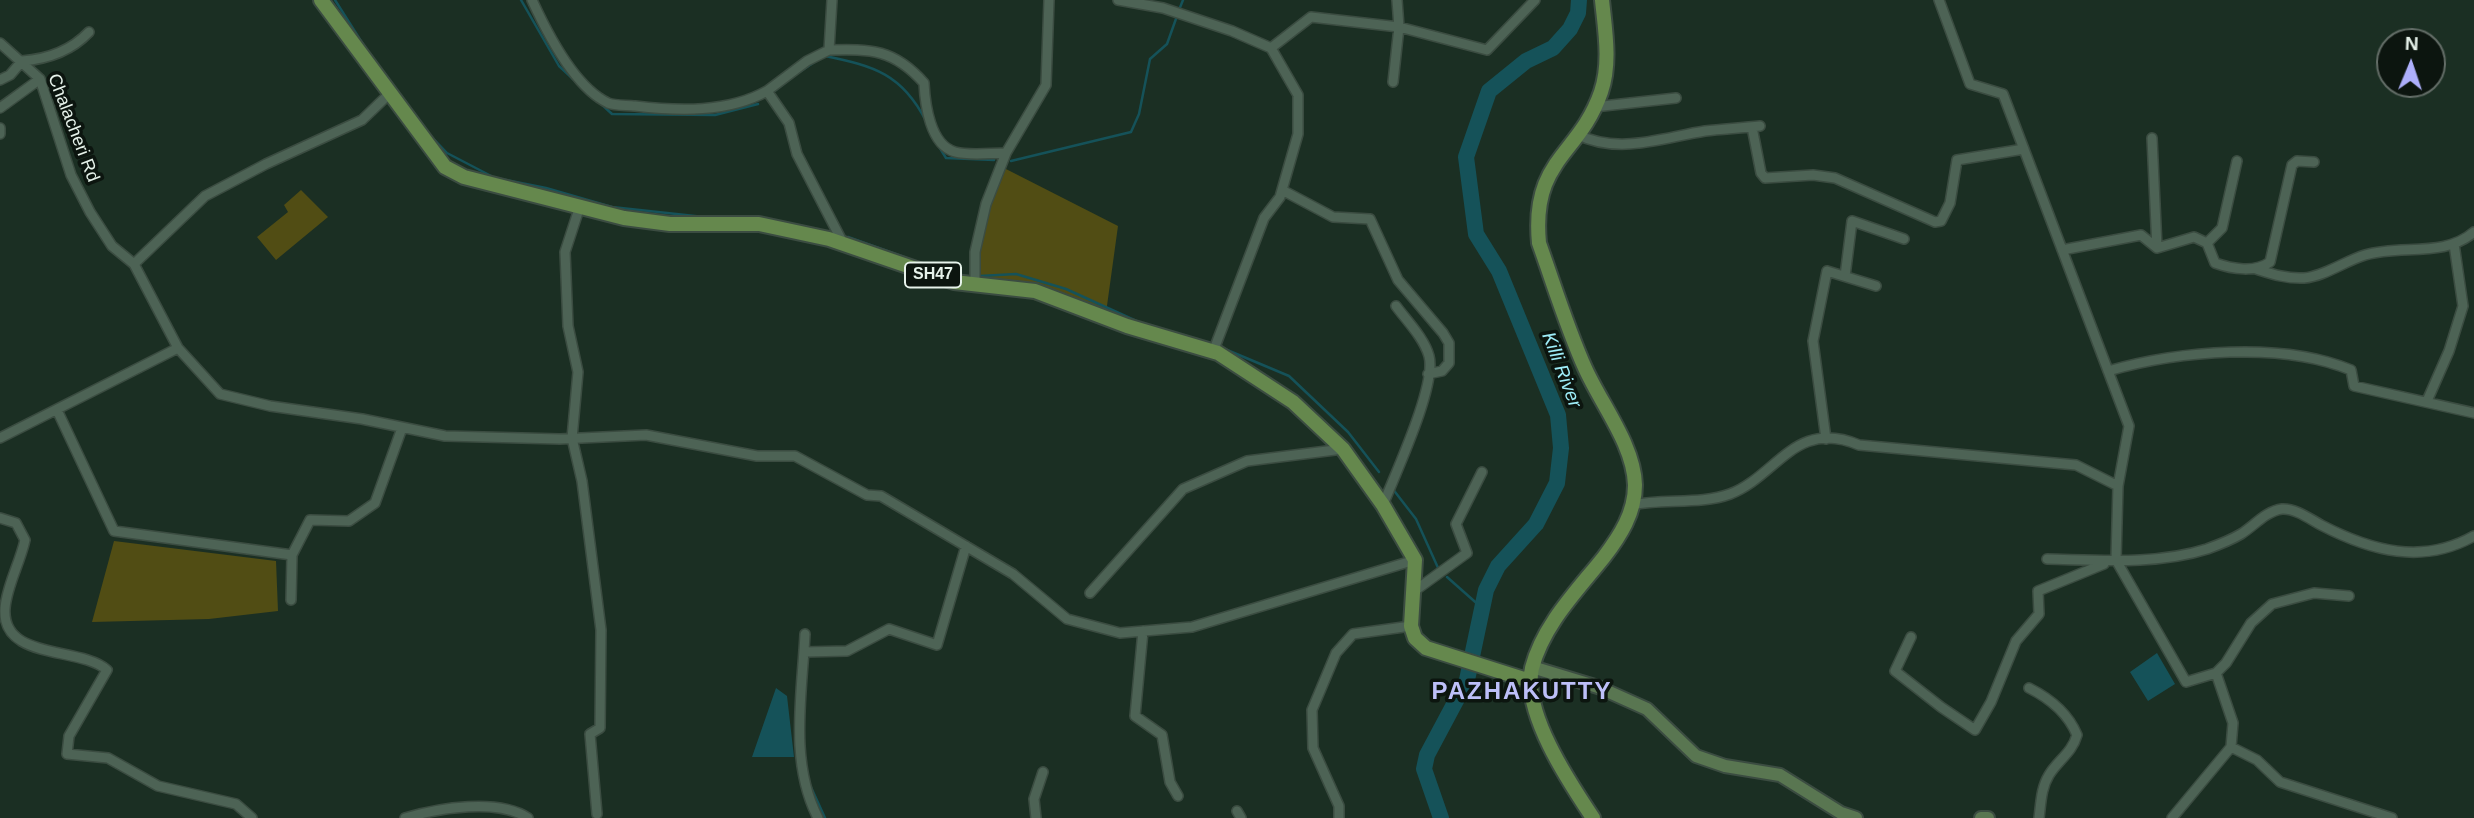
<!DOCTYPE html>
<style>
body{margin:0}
#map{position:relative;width:2474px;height:818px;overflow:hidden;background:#1b2f23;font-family:Arial,sans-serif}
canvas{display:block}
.north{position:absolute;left:2376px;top:28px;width:70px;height:70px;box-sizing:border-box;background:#0c150f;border:2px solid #636d67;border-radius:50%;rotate:2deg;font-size:19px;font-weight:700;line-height:28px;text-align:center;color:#e6f2ea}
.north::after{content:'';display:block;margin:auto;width:24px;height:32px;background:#adaffb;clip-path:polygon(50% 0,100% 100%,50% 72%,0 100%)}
</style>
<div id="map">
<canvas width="2474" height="818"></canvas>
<div class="north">N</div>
</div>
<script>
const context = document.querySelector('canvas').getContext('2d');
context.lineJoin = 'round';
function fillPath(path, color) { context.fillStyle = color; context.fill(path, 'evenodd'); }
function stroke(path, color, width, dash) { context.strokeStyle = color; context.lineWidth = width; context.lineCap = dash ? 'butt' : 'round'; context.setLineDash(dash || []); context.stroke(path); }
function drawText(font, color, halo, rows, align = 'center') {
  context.font = font + ' Arial,sans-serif'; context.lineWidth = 7; context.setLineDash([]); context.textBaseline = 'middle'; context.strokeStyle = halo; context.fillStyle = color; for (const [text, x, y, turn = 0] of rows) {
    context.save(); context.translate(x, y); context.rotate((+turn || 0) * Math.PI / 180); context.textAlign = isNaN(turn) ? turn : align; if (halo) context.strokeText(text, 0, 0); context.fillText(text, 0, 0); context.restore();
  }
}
fillPath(new Path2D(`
 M 1004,168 L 1118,226 L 1106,313 C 1070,308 999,298 973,273 L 985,216 Z
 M 301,190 L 328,217 L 276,260 L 257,237 L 288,212 L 284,205 Z
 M 114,541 L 276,561 L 278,611 L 209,619 L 92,622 Z`), '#514d14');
fillPath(new Path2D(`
 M 2157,653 L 2175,684 L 2148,701 L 2130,672 Z
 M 776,688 L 787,696 L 794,757 L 752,757 Z`), '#155259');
stroke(new Path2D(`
 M 335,0 L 366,49
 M 521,0 L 559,66 L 573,79
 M 1179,10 L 1183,0
 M 825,56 C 874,66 902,74 926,121
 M 798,73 L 816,61
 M 773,92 L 790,79
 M 599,102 L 612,114 L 715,115 L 758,104
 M 426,131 L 447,153 L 495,178
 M 938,145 L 946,158 L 994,160
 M 1011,161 L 1131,132 L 1139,114 L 1150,59 L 1167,44 L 1177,16
 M 501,179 L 546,188 L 612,207 L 704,217
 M 781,222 L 825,231
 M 848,237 L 904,257
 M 980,276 L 1016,274 L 1066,289 L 1143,324
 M 1220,347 L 1289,376 L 1348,432 L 1379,472
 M 1392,488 L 1416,519 L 1439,570
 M 1447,577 L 1482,608
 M 810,785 L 825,818`), '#155259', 2.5);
stroke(new Path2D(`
 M 1441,818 L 1424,769 L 1427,755 L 1467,680 L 1486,590 L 1498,566 L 1536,524 L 1557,483 L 1561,448 L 1558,415 L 1499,271 L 1476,234 L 1466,157 L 1489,91 L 1526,61 L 1553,48 L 1570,29 L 1578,13 L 1579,0`), '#155259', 16);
const street = new Path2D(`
 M 532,0 C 547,33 574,87 608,103 C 615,106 627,105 635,106 C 678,111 728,113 767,91 L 789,123 L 797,154 L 843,243
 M 1118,0 L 1163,8 L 1232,31 L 1271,48 L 1298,95 L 1298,134 L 1280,197 L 1264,218 L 1213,352
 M 1939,0 L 1970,84 L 2003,94 L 2129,426 L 2118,486 L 2116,560 L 2186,682 L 2216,673
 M 0,43 L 40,79 L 71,175 L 90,212 L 112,246 L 134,264
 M 1271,48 L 1311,17 L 1399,27 L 1487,50 L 1535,0
 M 829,50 C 871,49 894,49 924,83 C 925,104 930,145 955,152 C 970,156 990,153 1006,153
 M 0,80 L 10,75 L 22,61 C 49,59 71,51 89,32
 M 1393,82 L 1399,27 L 1397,0
 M 767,91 L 807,61 L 829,50 L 832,0
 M 1594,107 L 1676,98
 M 0,108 L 40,79
 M 1752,127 L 1761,173 L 1765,178 L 1813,175 L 1835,178 L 1935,222 L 1941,221 L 1950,203 L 1957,160 L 2024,149
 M 0,128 L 0,134
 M 1576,134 C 1619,155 1661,138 1705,131 C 1723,129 1742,128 1760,126
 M 1282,190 L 1333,217 L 1370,219 L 1398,280 L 1443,333 L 1449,343 L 1449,363 L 1442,371 L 1428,374
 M 580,206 L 565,252 L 568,326 L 578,372 L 572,438 L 582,481 L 601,630 L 600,728 L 590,734 L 597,814
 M 2207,243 L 2222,228 L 2237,161
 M 2157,248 L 2194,237 L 2207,243 L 2215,263 C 2232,269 2255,273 2270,262 L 2292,165 L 2297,161 L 2314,162
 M 2062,250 L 2141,235 L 2157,248 L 2152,138
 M 2256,269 C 2272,274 2287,279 2304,278 C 2325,276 2345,261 2365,255 C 2401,244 2444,258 2474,232
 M 1845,276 L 1852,221 L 1904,239
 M 975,286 L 975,252 L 986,204 L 1006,153 L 1046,85 L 1049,0
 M 178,348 L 220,394 L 270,406 L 362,419 L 445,436 L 560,439 L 646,435 L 757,456 L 795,456 L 867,495 L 881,496 L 1013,574 L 1067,619 L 1120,633 L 1192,627 L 1415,560
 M 2108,371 C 2178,351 2282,341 2351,370 L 2354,386 L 2474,413
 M 2427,401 L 2449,351 L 2463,306 L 2454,244
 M 57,410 L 114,531 L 292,555 L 291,600
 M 0,438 L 178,348 L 134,264 L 205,196 L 266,164 L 362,120 L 389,94
 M 1826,439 L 1813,341 L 1827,271 L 1876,286
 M 1383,505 C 1395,474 1437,385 1429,356 C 1424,338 1407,321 1396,306
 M 1632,505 C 1663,498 1700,505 1730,494 C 1777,476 1795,418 1859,445 L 2076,465 L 2118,486
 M 0,518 L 16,523 L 25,540 C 20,563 7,585 5,608 C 1,661 80,646 107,670 L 69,736 L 67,754 L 108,758 L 158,786 L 236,804 L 252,818
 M 292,555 L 310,520 L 349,521 L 375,503 L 402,428
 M 2047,559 C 2098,560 2157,565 2207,549 C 2218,545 2231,540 2241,534 C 2254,526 2266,511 2282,509 C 2295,508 2310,519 2321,525 C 2371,551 2423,565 2474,536
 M 1413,592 L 1467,553 L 1456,524 L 1482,472
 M 1090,593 L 1183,489 L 1247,461 L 1343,449
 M 1143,631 L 1135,716 L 1162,735 L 1170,782 L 1178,796
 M 805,634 C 802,695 789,762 818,818
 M 1911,637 L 1895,671 L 1941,707 L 1975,730 L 1991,702 L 2016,641 L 2039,614 L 2038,591 L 2104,564
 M 804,652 L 847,651 L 889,629 L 937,645 L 966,546
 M 2029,688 C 2049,698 2068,713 2077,735 C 2072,753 2058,760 2049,775 C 2041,788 2041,803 2039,818
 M 2231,747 L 2233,723 L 2216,673 L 2226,663 L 2251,623 L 2272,604 L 2314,593 L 2349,596
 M 1237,811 L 1241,818
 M 405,818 C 439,808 498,798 528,818
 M 1036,818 L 1034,799 L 1043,772
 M 1339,818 L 1339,806 L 1313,748 L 1312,710 L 1336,653 L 1353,634 L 1411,626
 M 2172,818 L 2231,747 L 2257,760 L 2280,782 L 2392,818`);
const secondary = new Path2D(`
 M 1532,667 L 1598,687 L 1647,709 L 1696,756 L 1725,766 L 1780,775 L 1841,813 L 1856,818
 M 1981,818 L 1988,818`);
const primary = new Path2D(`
 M 321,0 L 445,167 L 464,177 L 624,218 L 670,224 L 759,224 L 829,239 L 954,282 L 1035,291 L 1127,326 L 1218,353 L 1293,402 L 1343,449 L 1383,505 L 1415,560 L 1411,626 L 1415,638 L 1426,648 L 1530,681
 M 1593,818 C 1569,782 1522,712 1532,668 C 1543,625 1577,591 1604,557 C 1620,536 1635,513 1635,485 C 1634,445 1601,404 1585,368 C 1567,328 1554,285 1539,243 C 1531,159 1579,156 1601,92 C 1611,63 1605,30 1602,0`);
stroke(street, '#3b4c41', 12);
stroke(secondary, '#3b4c41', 16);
stroke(primary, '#3b4c41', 18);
stroke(street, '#4d6355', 9);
stroke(secondary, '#597651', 12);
stroke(primary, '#65884d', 14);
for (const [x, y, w] of [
 [933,275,56]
]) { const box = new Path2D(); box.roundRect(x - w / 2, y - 12.5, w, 25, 5); context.fillStyle = '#0c150f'; context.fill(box); stroke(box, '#e6f2ea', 2); }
drawText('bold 16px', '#e6f2ea', null, [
 ["SH47",933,275]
]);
drawText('18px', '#e6f2ea', '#0c150f', [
 ["Chalacheri Rd",73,128,69]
]);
drawText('italic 19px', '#9eedf8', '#0c150f', [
 ["Killi River",1561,370,69]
]);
context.letterSpacing = '2px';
drawText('bold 24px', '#bdbff8', '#0c150f', [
 ["PAZHAKUTTY",1522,692]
]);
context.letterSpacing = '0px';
</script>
